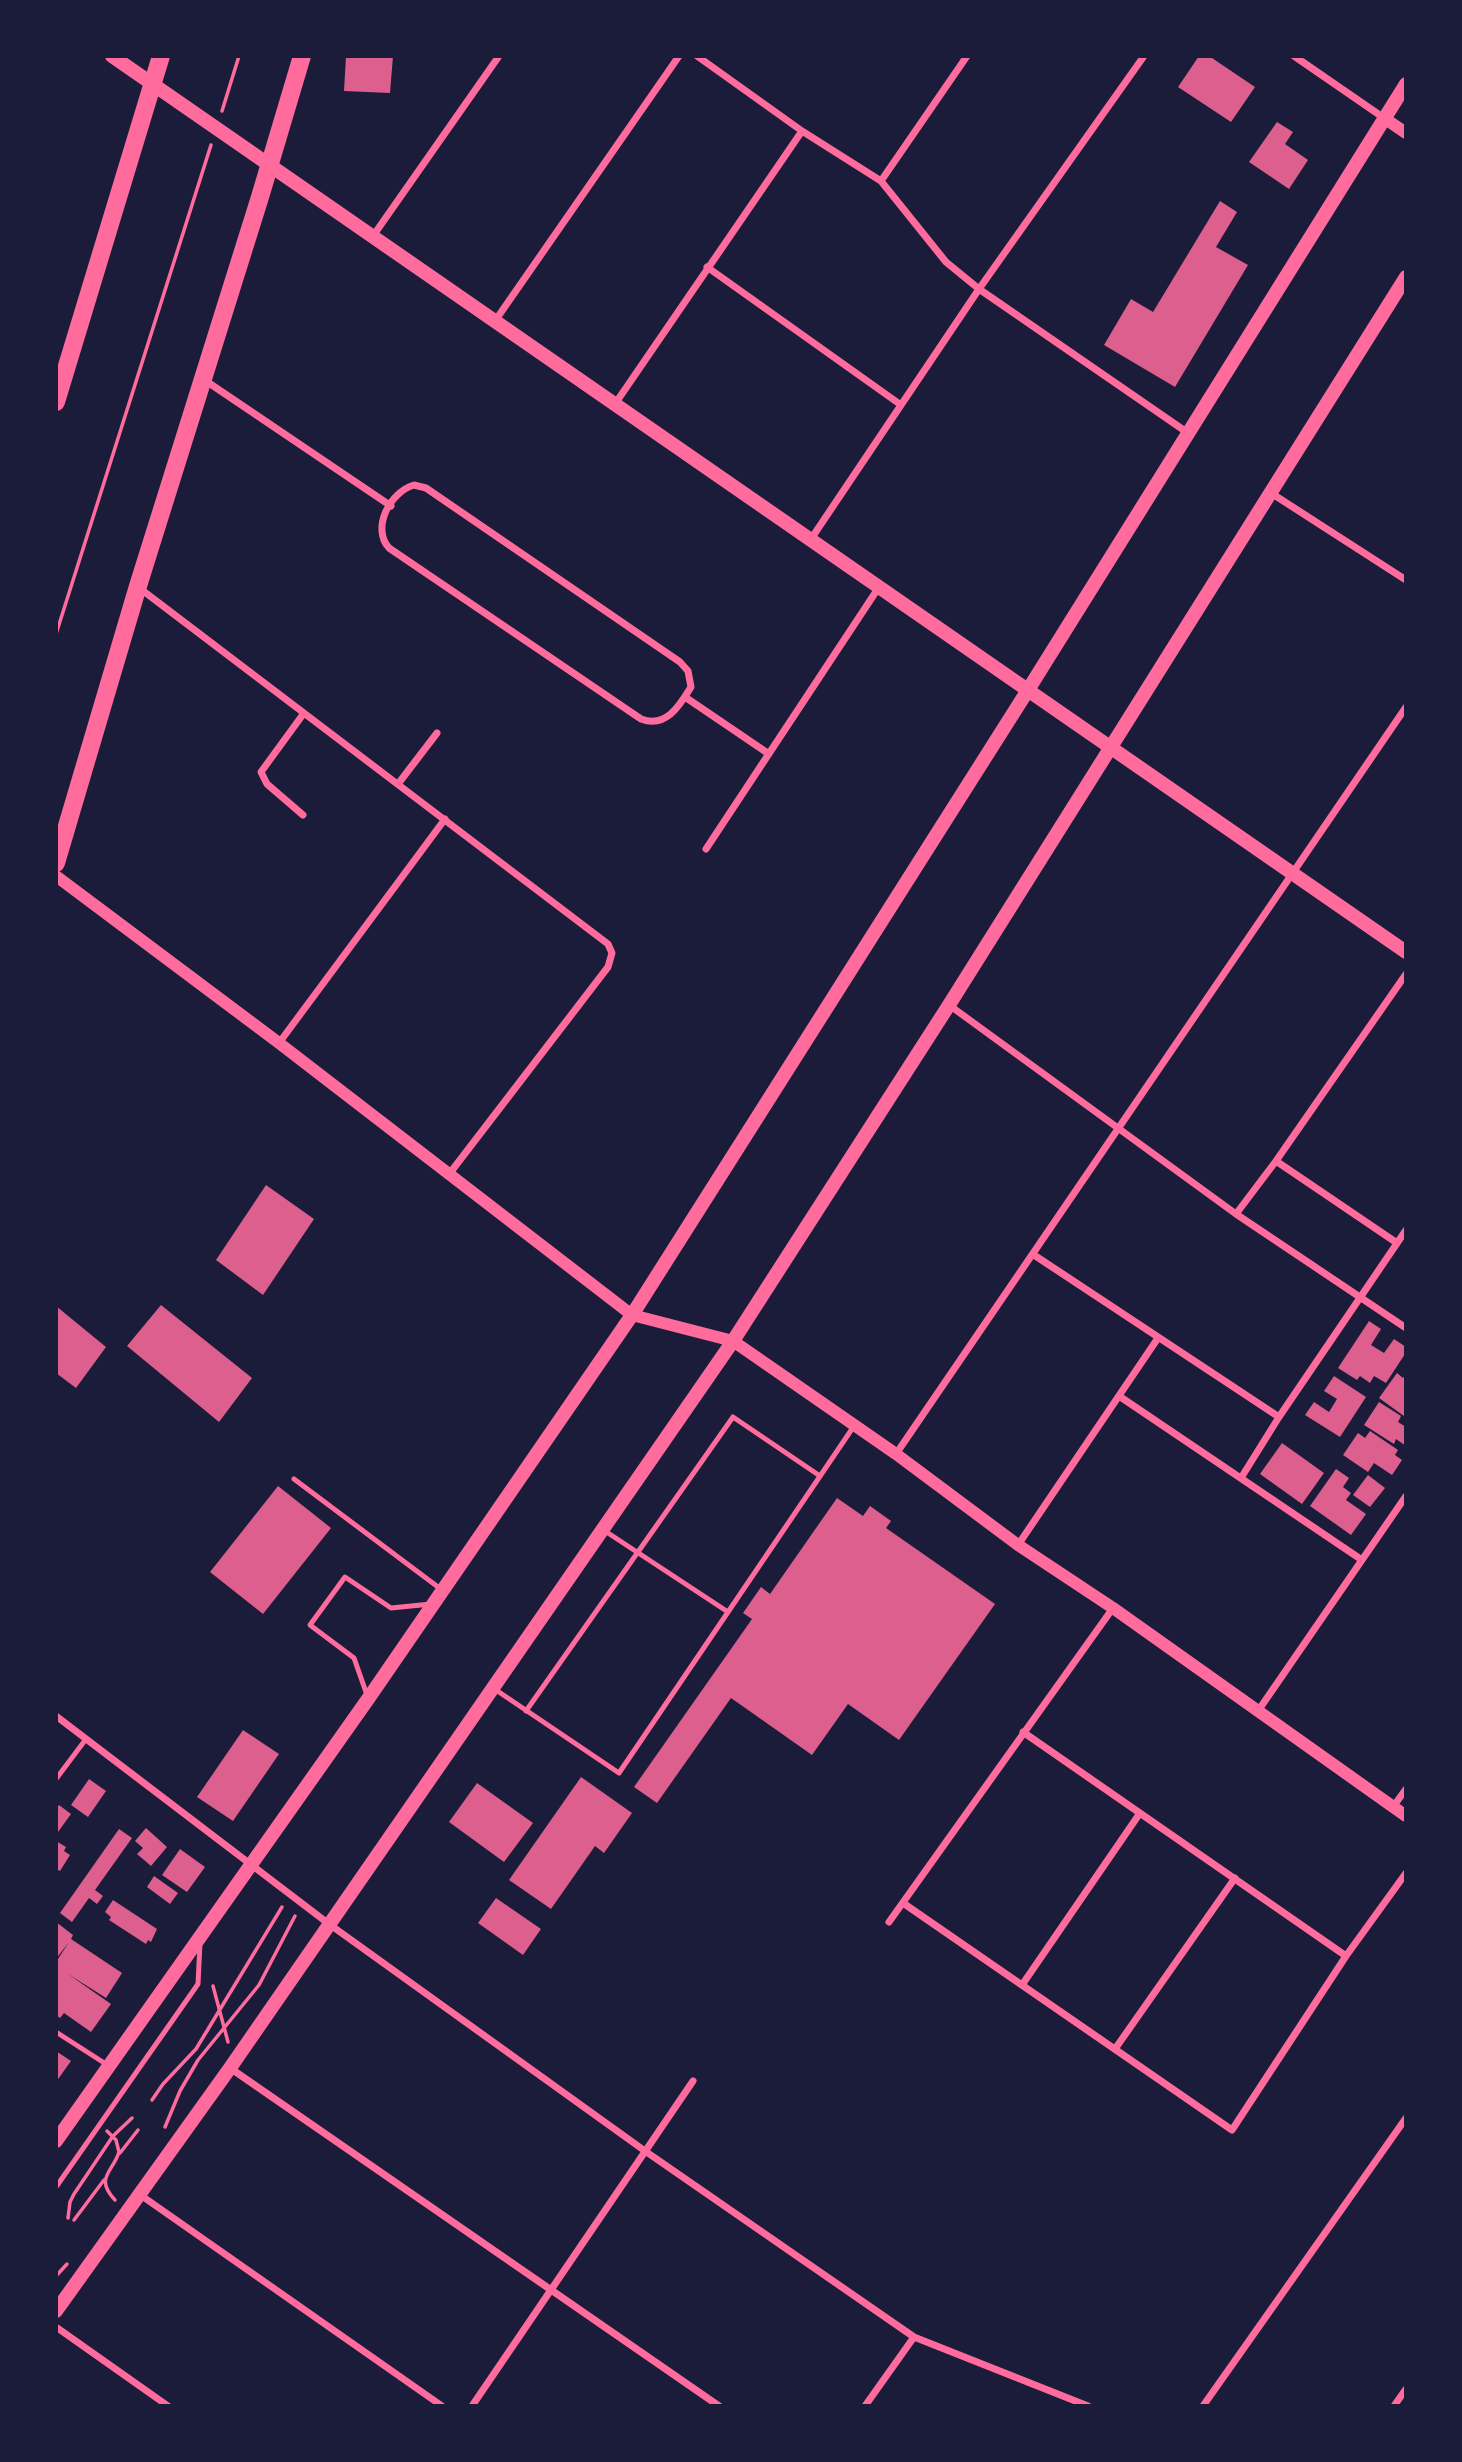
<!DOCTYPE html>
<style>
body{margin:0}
#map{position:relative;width:1462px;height:2462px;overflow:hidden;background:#1b1b3a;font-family:"Golos Text",sans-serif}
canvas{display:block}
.frame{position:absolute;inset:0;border:58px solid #1b1b3a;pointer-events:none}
</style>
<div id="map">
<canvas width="1462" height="2462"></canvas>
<div class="frame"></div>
</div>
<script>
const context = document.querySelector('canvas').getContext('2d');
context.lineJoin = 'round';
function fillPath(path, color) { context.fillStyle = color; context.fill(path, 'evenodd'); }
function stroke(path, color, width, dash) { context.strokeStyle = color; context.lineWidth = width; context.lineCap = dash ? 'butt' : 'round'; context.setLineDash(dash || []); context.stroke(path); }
fillPath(new Path2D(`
 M 346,56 L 393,56 L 390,93 L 344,91 Z
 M 1199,56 L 1209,56 L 1255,87 L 1231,122 L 1178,87 Z
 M 1277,122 L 1293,132 L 1285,144 L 1308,160 L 1289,189 L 1249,162 Z
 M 1220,201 L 1237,212 L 1216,247 L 1248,265 L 1175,387 L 1104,345 L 1131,299 L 1153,312 Z
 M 266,1185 L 314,1219 L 263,1295 L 216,1260 Z
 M 161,1305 L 252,1378 L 219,1422 L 127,1346 Z
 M 56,1306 L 106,1347 L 76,1388 L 56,1373 Z
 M 1369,1321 L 1381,1329 L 1371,1345 L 1384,1353 L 1394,1339 L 1406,1347 L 1404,1352 L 1405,1354 L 1386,1383 L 1374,1376 L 1370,1383 L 1360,1376 L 1357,1380 L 1338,1368 Z
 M 1397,1373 L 1403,1378 L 1406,1374 L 1406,1413 L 1404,1416 L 1379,1398 Z
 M 1334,1376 L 1366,1397 L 1340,1437 L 1305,1415 L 1314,1402 L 1329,1412 L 1337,1399 L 1324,1391 Z
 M 1379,1402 L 1401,1416 L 1398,1422 L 1406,1427 L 1406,1446 L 1396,1439 L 1394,1444 L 1364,1425 Z
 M 1370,1431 L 1398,1450 L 1395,1455 L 1402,1460 L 1392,1475 L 1374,1463 L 1368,1472 L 1343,1455 L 1358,1433 L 1365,1438 Z
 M 1282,1443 L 1324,1473 L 1302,1504 L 1260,1474 Z
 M 1336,1469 L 1349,1478 L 1343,1487 L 1351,1493 L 1346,1500 L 1366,1514 L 1351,1535 L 1310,1506 Z
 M 1368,1475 L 1385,1488 L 1370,1507 L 1353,1495 Z
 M 278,1486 L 331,1528 L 263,1614 L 210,1572 Z
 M 837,1498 L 863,1516 L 870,1506 L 891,1521 L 886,1528 L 995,1604 L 899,1740 L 848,1704 L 812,1755 L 731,1698 L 657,1803 L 634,1787 L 752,1619 L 743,1613 L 761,1587 L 770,1594 Z
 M 243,1730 L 279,1754 L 233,1821 L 197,1797 Z
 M 581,1777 L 632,1813 L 604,1853 L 595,1846 L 551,1909 L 509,1880 Z
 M 89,1779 L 106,1791 L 88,1817 L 71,1805 Z
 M 477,1783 L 533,1823 L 504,1862 L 449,1822 Z
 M 59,1805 L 71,1814 L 58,1832 L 56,1809 Z
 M 146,1828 L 167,1847 L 151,1866 L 137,1854 L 143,1848 L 135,1841 Z
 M 119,1829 L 132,1838 L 95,1890 L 103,1896 L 97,1904 L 89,1898 L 72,1922 L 60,1913 Z
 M 56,1841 L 66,1847 L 64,1851 L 70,1855 L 60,1871 L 56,1869 Z
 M 180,1849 L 205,1867 L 187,1892 L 162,1875 Z
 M 154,1876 L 178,1893 L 170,1904 L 147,1887 Z
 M 496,1898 L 541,1929 L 523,1955 L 478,1923 Z
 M 113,1900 L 157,1929 L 151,1942 L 148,1940 L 146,1944 L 109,1920 L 111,1917 L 105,1912 Z
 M 56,1922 L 73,1935 L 71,1939 L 122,1973 L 106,1998 L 68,1974 L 111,2004 L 91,2032 L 64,2013 L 60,2018 L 56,2015 L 56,1962 L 69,1942 L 56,1959 Z
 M 56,2051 L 71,2061 L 56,2082 Z`), '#dd5f8e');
stroke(new Path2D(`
 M 222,111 L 239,56
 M 56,634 L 211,145
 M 213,1986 L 228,2042
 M 152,2100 L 163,2084 L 196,2049 L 282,1907
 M 165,2127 L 180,2091 L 198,2060 L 259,1985 L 295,1916
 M 107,2131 L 116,2140 L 119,2152 C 113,2172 94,2178 115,2200
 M 120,2153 L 138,2130
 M 68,2218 L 70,2202 L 74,2194 L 113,2136 L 132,2118
 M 74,2220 L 104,2180
 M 56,2276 L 67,2264`), '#ff6b9d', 3.5);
stroke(new Path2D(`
 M 294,1479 L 442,1590
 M 605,1531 L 728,1612
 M 493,1688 L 619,1773 L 854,1426
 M 367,1695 L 354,1658 L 310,1625 L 345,1577 L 391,1608 L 431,1604
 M 526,1711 L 733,1417 L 820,1476
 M 56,1779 L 86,1739
 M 56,2032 L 109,2066
 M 56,2187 L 198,1984 L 200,1943`), '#ff6b9d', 5);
stroke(new Path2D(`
 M 697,56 L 802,131 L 881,181 L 946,262 L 979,289 L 1188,433
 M 1294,56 L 1384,118
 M 881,181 L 967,56
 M 373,236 L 499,56
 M 707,267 L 901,405
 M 495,321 L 679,56
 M 203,379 L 391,506
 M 615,404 L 802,131
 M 414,485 L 426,488 L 680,662 L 688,671 L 691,687 C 680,705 666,729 641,719 L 389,548 C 371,528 390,492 414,485 Z
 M 1271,493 L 1406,580
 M 811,539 L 979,289 L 1144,56
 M 138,587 L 608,944 L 612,953 L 608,967 L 450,1173
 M 685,697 L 769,754
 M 398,784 L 437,733
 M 303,815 L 267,784 L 261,772 L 304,713
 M 706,849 L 879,587
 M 949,1005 L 1236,1214 L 1406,1328
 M 279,1043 L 445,819
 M 1276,1161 L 1397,1243
 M 1236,1214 L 1276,1161 L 1406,974
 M 1034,1255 L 1279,1417
 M 1119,1396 L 1362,1560
 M 896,1454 L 1406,707
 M 1241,1478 L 1279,1417 L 1406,1230
 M 1018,1545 L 1158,1338
 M 1258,1711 L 1406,1496
 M 56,1716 L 329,1924 L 645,2151 L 914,2337 L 1088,2406
 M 1023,1732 L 1346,1956
 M 1393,1807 L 1406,1789
 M 903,1903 L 1232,2130 L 1346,1956 L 1406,1873
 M 889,1922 L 1113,1608
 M 1022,1985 L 1140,1813
 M 1115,2049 L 1235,1878
 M 230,2068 L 719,2406
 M 139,2194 L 442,2406
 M 56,2327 L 168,2406
 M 472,2406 L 693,2081
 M 865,2406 L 914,2337
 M 1203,2406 L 1406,2118
 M 1394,2406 L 1406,2389`), '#ff6b9d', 7);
stroke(new Path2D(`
 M 1384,118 L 1406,133
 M 56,876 L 279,1043 L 632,1315 L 733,1341 L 896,1454 L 1018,1545 L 1113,1608 L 1406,1816`), '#ff6b9d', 12);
stroke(new Path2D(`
 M 112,56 L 1406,952
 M 56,2141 L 368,1699 L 632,1315 L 1028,690 L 1406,84
 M 56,2311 L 230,2068 L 733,1341 L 949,1005 L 1406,277`), '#ff6b9d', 14);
stroke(new Path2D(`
 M 56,402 L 161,56
 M 56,863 L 138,586 L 260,197 L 302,56`), '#ff6b9d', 18);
</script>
